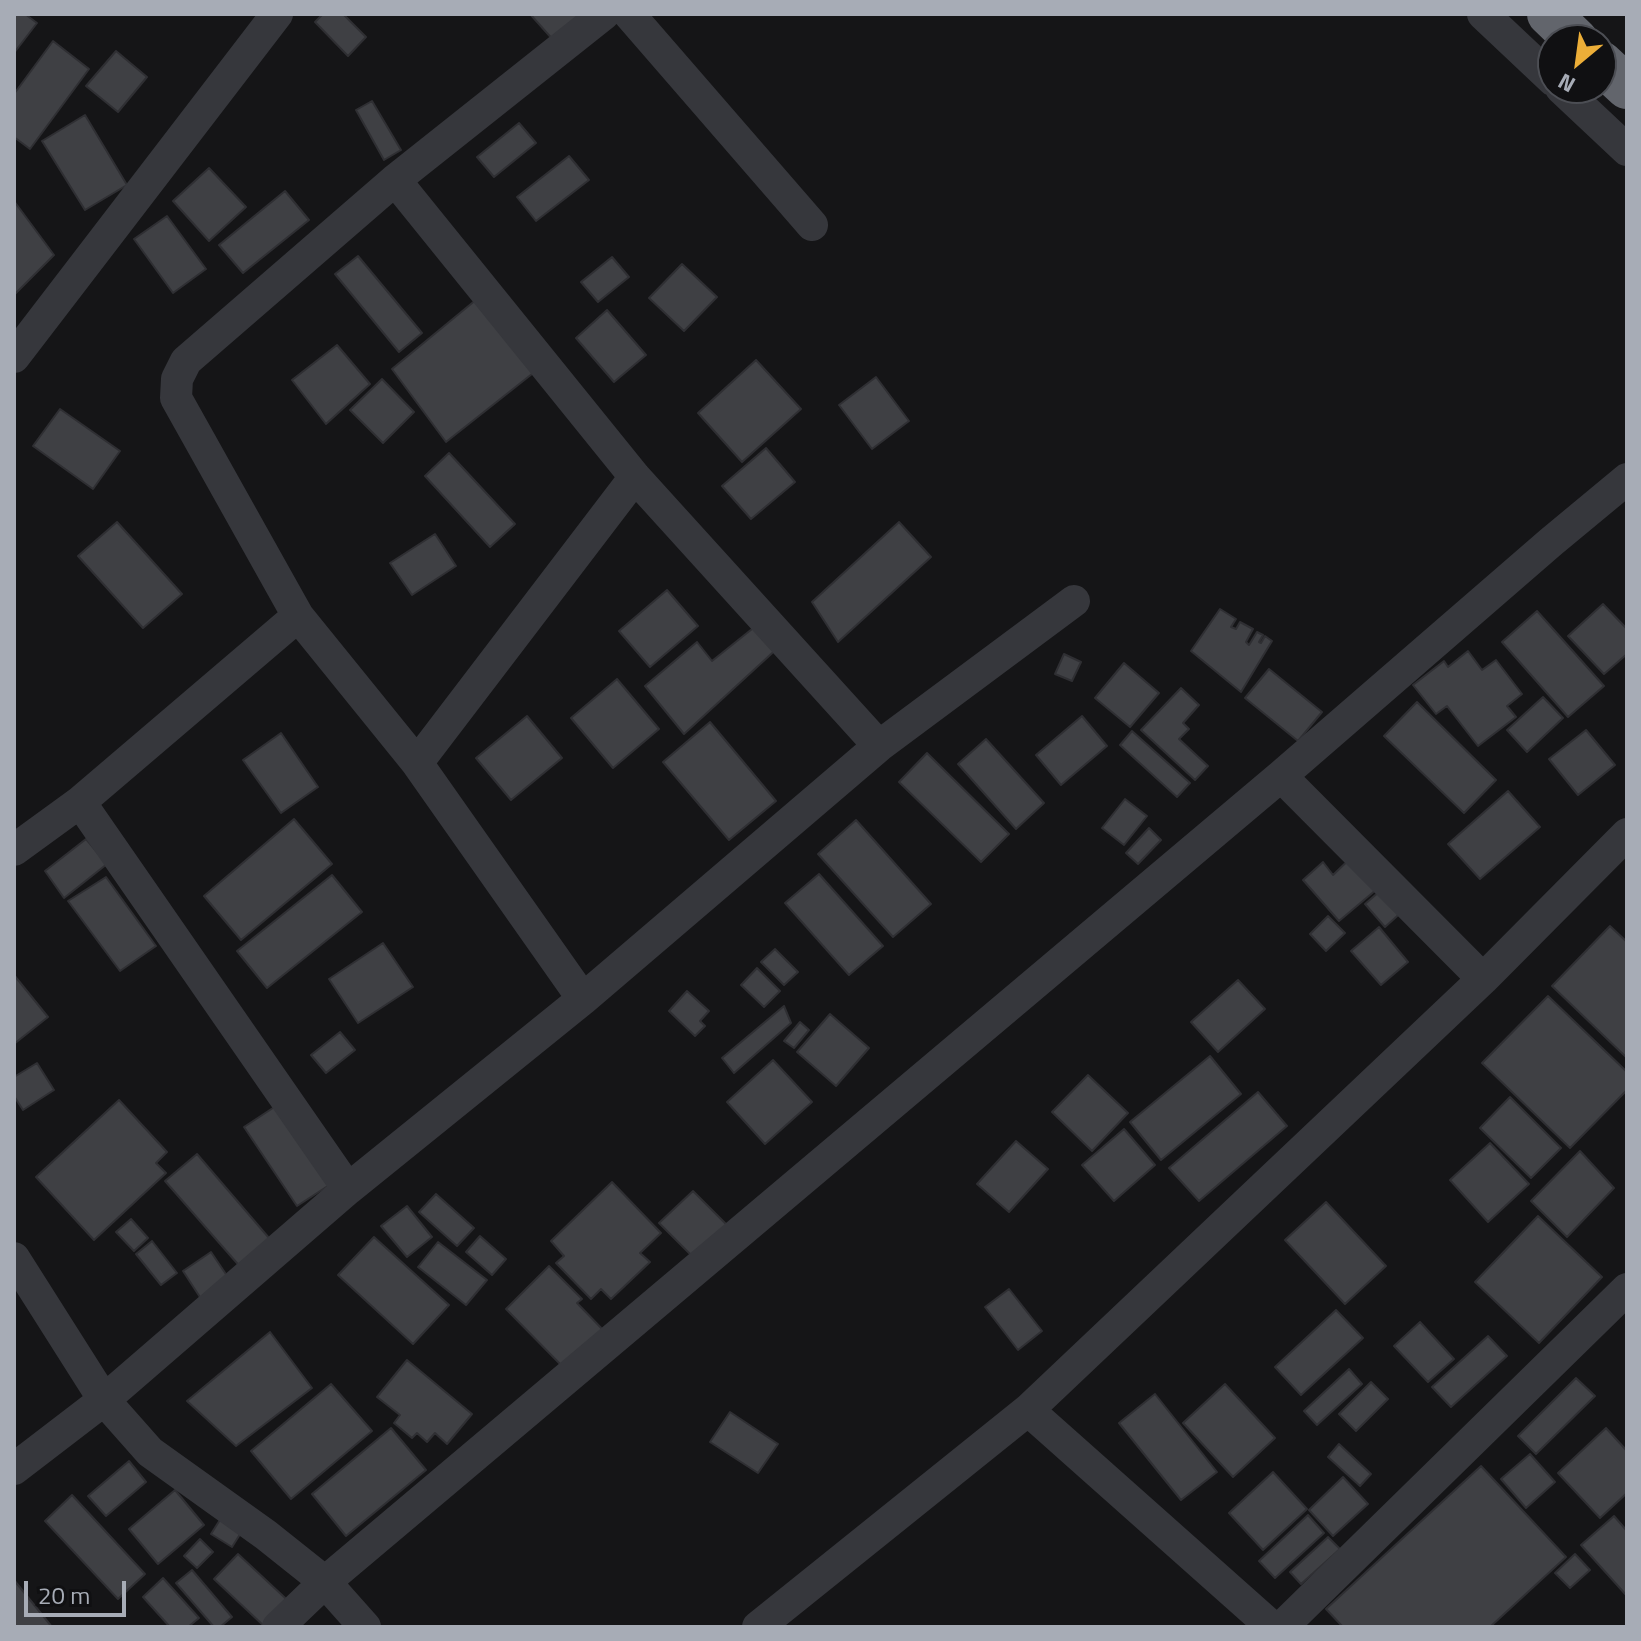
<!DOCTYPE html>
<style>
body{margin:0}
#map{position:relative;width:1641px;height:1641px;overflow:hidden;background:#151517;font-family:"Titillium Web",sans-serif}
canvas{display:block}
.frame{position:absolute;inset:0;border:16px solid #a7acb6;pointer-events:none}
.north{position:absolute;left:1537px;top:24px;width:80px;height:80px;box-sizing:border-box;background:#101012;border:2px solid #4c4e54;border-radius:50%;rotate:209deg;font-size:22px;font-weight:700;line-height:32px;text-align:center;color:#a7acb6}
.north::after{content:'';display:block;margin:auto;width:28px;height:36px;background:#ecae38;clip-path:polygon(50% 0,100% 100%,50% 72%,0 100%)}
.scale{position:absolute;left:24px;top:1581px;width:102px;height:36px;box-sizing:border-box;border:4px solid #a7acb6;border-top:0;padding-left:10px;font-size:24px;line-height:28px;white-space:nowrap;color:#a7acb6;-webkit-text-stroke:6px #101012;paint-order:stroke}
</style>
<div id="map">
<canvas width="1641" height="1641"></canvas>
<div class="frame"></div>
<div class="north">N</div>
<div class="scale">20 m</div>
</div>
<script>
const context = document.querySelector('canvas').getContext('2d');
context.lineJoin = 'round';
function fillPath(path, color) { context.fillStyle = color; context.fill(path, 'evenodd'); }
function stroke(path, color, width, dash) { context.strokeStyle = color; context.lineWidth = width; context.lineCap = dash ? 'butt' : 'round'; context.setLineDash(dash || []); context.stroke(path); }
const building = new Path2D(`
 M 14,14 L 25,14 L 37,23 L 14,53 Z
 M 323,14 L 343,14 L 366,37 L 348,56 L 315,22 Z
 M 530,14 L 585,14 L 555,42 Z
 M 53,41 L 89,69 L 30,149 L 14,137 L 14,94 Z
 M 116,51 L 147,77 L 118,112 L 86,86 Z
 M 372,101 L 401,150 L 384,160 L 356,110 Z
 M 85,115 L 127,185 L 85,210 L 42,141 Z
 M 519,123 L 536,143 L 494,177 L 477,157 Z
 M 569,156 L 589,180 L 536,221 L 517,197 Z
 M 209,168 L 246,207 L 209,241 L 173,201 Z
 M 285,191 L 309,220 L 243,273 L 219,245 Z
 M 14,201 L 54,255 L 14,295 Z
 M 167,216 L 206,269 L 173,293 L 134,239 Z
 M 358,256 L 422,333 L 399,352 L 335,274 Z
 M 612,257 L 629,277 L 598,302 L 581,282 Z
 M 682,264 L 717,297 L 684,331 L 649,298 Z
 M 477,299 L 537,370 L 446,442 L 392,369 Z
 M 607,310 L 646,355 L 614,382 L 576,338 Z
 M 337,345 L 370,384 L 326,424 L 292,380 Z
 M 756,360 L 801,409 L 742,462 L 698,413 Z
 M 876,377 L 909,421 L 872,449 L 839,405 Z
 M 382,379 L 414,412 L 383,443 L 350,410 Z
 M 60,409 L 120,451 L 93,489 L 33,446 Z
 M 766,448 L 795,482 L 751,519 L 722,486 Z
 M 449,453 L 515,524 L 490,547 L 425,476 Z
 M 117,522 L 182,594 L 143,628 L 78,556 Z
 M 899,522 L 931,557 L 838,642 L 812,602 Z
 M 435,534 L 456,566 L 412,595 L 390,563 Z
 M 667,590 L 698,626 L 650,667 L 619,631 Z
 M 1603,604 L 1627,629 L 1627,654 L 1604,674 L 1568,636 Z
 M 1220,609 L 1236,619 L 1231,627 L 1236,629 L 1240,622 L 1253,629 L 1246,642 L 1249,645 L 1257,632 L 1263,635 L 1259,642 L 1261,643 L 1265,636 L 1272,641 L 1241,692 L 1191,651 Z
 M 1537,611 L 1604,686 L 1568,717 L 1502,642 Z
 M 762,621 L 781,645 L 684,734 L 645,686 L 697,642 L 712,661 Z
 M 1468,651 L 1482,670 L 1496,660 L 1522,694 L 1507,706 L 1516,717 L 1478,746 L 1447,706 L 1436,714 L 1413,685 L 1444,661 L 1448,667 Z
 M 1064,654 L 1081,662 L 1072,681 L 1055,674 Z
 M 1124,663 L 1159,693 L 1130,727 L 1095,698 Z
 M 1269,669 L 1322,712 L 1298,741 L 1245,698 Z
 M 617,679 L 659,729 L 613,768 L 571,718 Z
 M 1181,688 L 1199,705 L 1183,723 L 1189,729 L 1179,739 L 1208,766 L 1195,780 L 1141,730 Z
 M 1543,697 L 1563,718 L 1527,752 L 1507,730 Z
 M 1417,702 L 1496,780 L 1464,813 L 1384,736 Z
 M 527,716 L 562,758 L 511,800 L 476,758 Z
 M 1082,716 L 1107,746 L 1061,785 L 1036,755 Z
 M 710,722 L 776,801 L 729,840 L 663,762 Z
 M 1586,730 L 1615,765 L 1578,795 L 1549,759 Z
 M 1132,731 L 1190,783 L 1177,797 L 1120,745 Z
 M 281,733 L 318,787 L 281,813 L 243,760 Z
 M 986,739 L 1044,803 L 1016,829 L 958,764 Z
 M 927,753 L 1009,834 L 981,862 L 899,782 Z
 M 1508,791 L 1540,827 L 1480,879 L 1448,844 Z
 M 1125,799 L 1147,816 L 1124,845 L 1102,828 Z
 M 294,819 L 332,864 L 241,940 L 204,896 Z
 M 856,820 L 931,904 L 893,937 L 818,854 Z
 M 1149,828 L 1161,840 L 1138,864 L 1126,853 Z
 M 86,839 L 107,864 L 64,898 L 45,871 Z
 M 1357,852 L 1383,884 L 1339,921 L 1303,880 L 1323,862 L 1333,875 Z
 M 819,874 L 883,946 L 849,975 L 785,903 Z
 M 332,875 L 362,912 L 267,988 L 237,951 Z
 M 106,877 L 156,946 L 120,971 L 68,901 Z
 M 1395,878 L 1414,901 L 1385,927 L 1365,904 Z
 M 1328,916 L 1345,933 L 1326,951 L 1310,934 Z
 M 1610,926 L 1627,942 L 1627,1058 L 1552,986 Z
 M 1379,927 L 1408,962 L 1381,985 L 1351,951 Z
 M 383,943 L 413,987 L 358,1023 L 329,979 Z
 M 775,949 L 798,972 L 784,985 L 761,962 Z
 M 757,968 L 780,991 L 764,1007 L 741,985 Z
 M 14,975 L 48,1017 L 14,1044 Z
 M 1238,980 L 1265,1009 L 1218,1052 L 1191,1022 Z
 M 687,991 L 709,1011 L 700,1021 L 705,1026 L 695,1036 L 669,1011 Z
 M 1548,996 L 1627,1072 L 1627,1090 L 1570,1148 L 1482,1063 Z
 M 784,1006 L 791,1023 L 734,1073 L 722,1058 Z
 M 830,1014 L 869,1048 L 836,1086 L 797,1052 Z
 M 800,1022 L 809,1030 L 794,1048 L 784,1041 Z
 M 340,1032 L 355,1050 L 326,1073 L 311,1055 Z
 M 1210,1056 L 1241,1094 L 1161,1160 L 1130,1122 Z
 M 773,1060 L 812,1102 L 765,1144 L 727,1102 Z
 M 37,1063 L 54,1090 L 23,1110 L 14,1096 L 14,1077 Z
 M 1088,1075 L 1128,1113 L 1092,1151 L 1052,1112 Z
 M 1258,1092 L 1287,1126 L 1199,1201 L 1169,1168 Z
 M 1510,1097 L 1561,1148 L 1531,1178 L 1480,1128 Z
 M 119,1100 L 167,1152 L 156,1163 L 166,1173 L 94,1240 L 36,1177 Z
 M 282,1102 L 334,1182 L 297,1206 L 244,1127 Z
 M 1124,1129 L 1155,1165 L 1114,1201 L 1082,1165 Z
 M 1016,1141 L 1048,1169 L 1009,1212 L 977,1184 Z
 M 1490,1143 L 1529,1184 L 1488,1222 L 1450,1180 Z
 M 1580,1151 L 1614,1188 L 1567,1237 L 1531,1201 Z
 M 197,1154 L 281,1252 L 250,1278 L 165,1181 Z
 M 612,1182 L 661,1233 L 640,1253 L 650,1262 L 611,1299 L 601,1289 L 591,1299 L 556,1263 L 564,1256 L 551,1241 Z
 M 693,1191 L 729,1227 L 696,1260 L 659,1223 Z
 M 436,1194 L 474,1228 L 457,1246 L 419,1212 Z
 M 1326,1202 L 1386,1266 L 1345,1304 L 1285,1240 Z
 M 407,1206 L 432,1237 L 407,1257 L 381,1226 Z
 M 1538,1216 L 1602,1277 L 1539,1343 L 1475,1282 Z
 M 131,1219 L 148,1238 L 134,1251 L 116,1232 Z
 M 480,1236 L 506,1259 L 492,1275 L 466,1252 Z
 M 374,1237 L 449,1305 L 413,1344 L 338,1275 Z
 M 152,1241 L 177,1273 L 161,1285 L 136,1254 Z
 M 438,1242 L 487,1280 L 466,1305 L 418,1267 Z
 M 211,1252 L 238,1292 L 209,1311 L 183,1271 Z
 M 549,1266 L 582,1299 L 577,1303 L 607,1334 L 562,1366 L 506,1309 Z
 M 1009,1289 L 1042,1331 L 1018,1350 L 985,1307 Z
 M 1336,1310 L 1363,1338 L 1301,1395 L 1275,1367 Z
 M 1420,1322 L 1454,1359 L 1428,1382 L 1394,1346 Z
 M 270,1332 L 312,1388 L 236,1446 L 187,1401 Z
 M 1488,1336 L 1507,1356 L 1451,1407 L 1432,1387 Z
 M 407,1360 L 472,1414 L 447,1444 L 435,1433 L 427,1442 L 417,1433 L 412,1438 L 394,1423 L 400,1415 L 377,1397 Z
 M 1349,1369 L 1362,1384 L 1317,1425 L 1304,1411 Z
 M 1576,1378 L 1595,1396 L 1536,1454 L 1518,1436 Z
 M 1371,1382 L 1388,1399 L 1356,1431 L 1339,1414 Z
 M 331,1384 L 372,1431 L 291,1499 L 251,1451 Z
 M 1225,1384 L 1275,1438 L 1233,1477 L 1183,1423 Z
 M 1155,1394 L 1217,1472 L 1181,1500 L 1119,1423 Z
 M 730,1412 L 778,1444 L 758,1473 L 710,1442 Z
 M 391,1428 L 426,1470 L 346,1536 L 312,1494 Z
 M 1606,1428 L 1627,1451 L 1627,1493 L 1600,1518 L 1558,1473 Z
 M 1339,1444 L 1371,1474 L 1360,1486 L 1328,1457 Z
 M 1530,1454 L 1555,1482 L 1526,1508 L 1501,1479 Z
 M 129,1461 L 146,1482 L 106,1516 L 88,1496 Z
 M 1481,1466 L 1566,1557 L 1490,1627 L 1343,1627 L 1326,1609 Z
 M 1273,1472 L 1307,1509 L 1263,1550 L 1229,1513 Z
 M 1343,1477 L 1368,1504 L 1333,1536 L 1309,1510 Z
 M 175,1490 L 204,1525 L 158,1564 L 129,1529 Z
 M 72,1495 L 145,1574 L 118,1599 L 45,1521 Z
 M 223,1515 L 244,1528 L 232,1547 L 211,1534 Z
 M 1308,1515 L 1324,1533 L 1275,1578 L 1259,1561 Z
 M 1614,1516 L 1627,1531 L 1627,1596 L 1581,1545 Z
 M 1328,1537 L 1340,1549 L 1301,1584 L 1290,1572 Z
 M 200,1539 L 213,1552 L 197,1568 L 184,1556 Z
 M 238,1554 L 298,1610 L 265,1627 L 214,1579 Z
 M 1575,1554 L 1590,1570 L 1570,1588 L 1555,1573 Z
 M 192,1570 L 232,1617 L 220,1627 L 214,1627 L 176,1583 Z
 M 163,1578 L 199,1618 L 188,1627 L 170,1627 L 143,1597 Z
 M 14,1580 L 52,1627 L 14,1627 Z`);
fillPath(building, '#3f4044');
stroke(building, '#2f2f33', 2);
stroke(new Path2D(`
 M 629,14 L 812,225
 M 1483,14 L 1553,80
 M 1561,88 L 1627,150
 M 395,180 L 635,477 L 879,746
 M 14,357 L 277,14
 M 417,763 L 635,477
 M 1281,776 L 1483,979
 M 80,802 L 348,1189
 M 14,850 L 80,802 L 298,616
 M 583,999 L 417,763 L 298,616 L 176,398 L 177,379 L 186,361 L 395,180 L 604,14
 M 14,1258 L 104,1400 L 150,1452 L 266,1535 L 325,1582 L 365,1627
 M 1028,1410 L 1272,1627
 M 14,1469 L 104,1400 L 348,1189 L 583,999 L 879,746 L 1074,601
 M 278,1627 L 325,1582 L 1281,776 L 1551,542 L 1627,479
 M 758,1627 L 1028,1410 L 1483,979 L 1627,834
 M 1282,1627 L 1627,1289`), '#36373c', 32);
stroke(new Path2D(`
 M 1549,14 L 1576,40
 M 1601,63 L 1627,87`), '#62656c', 44);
</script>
